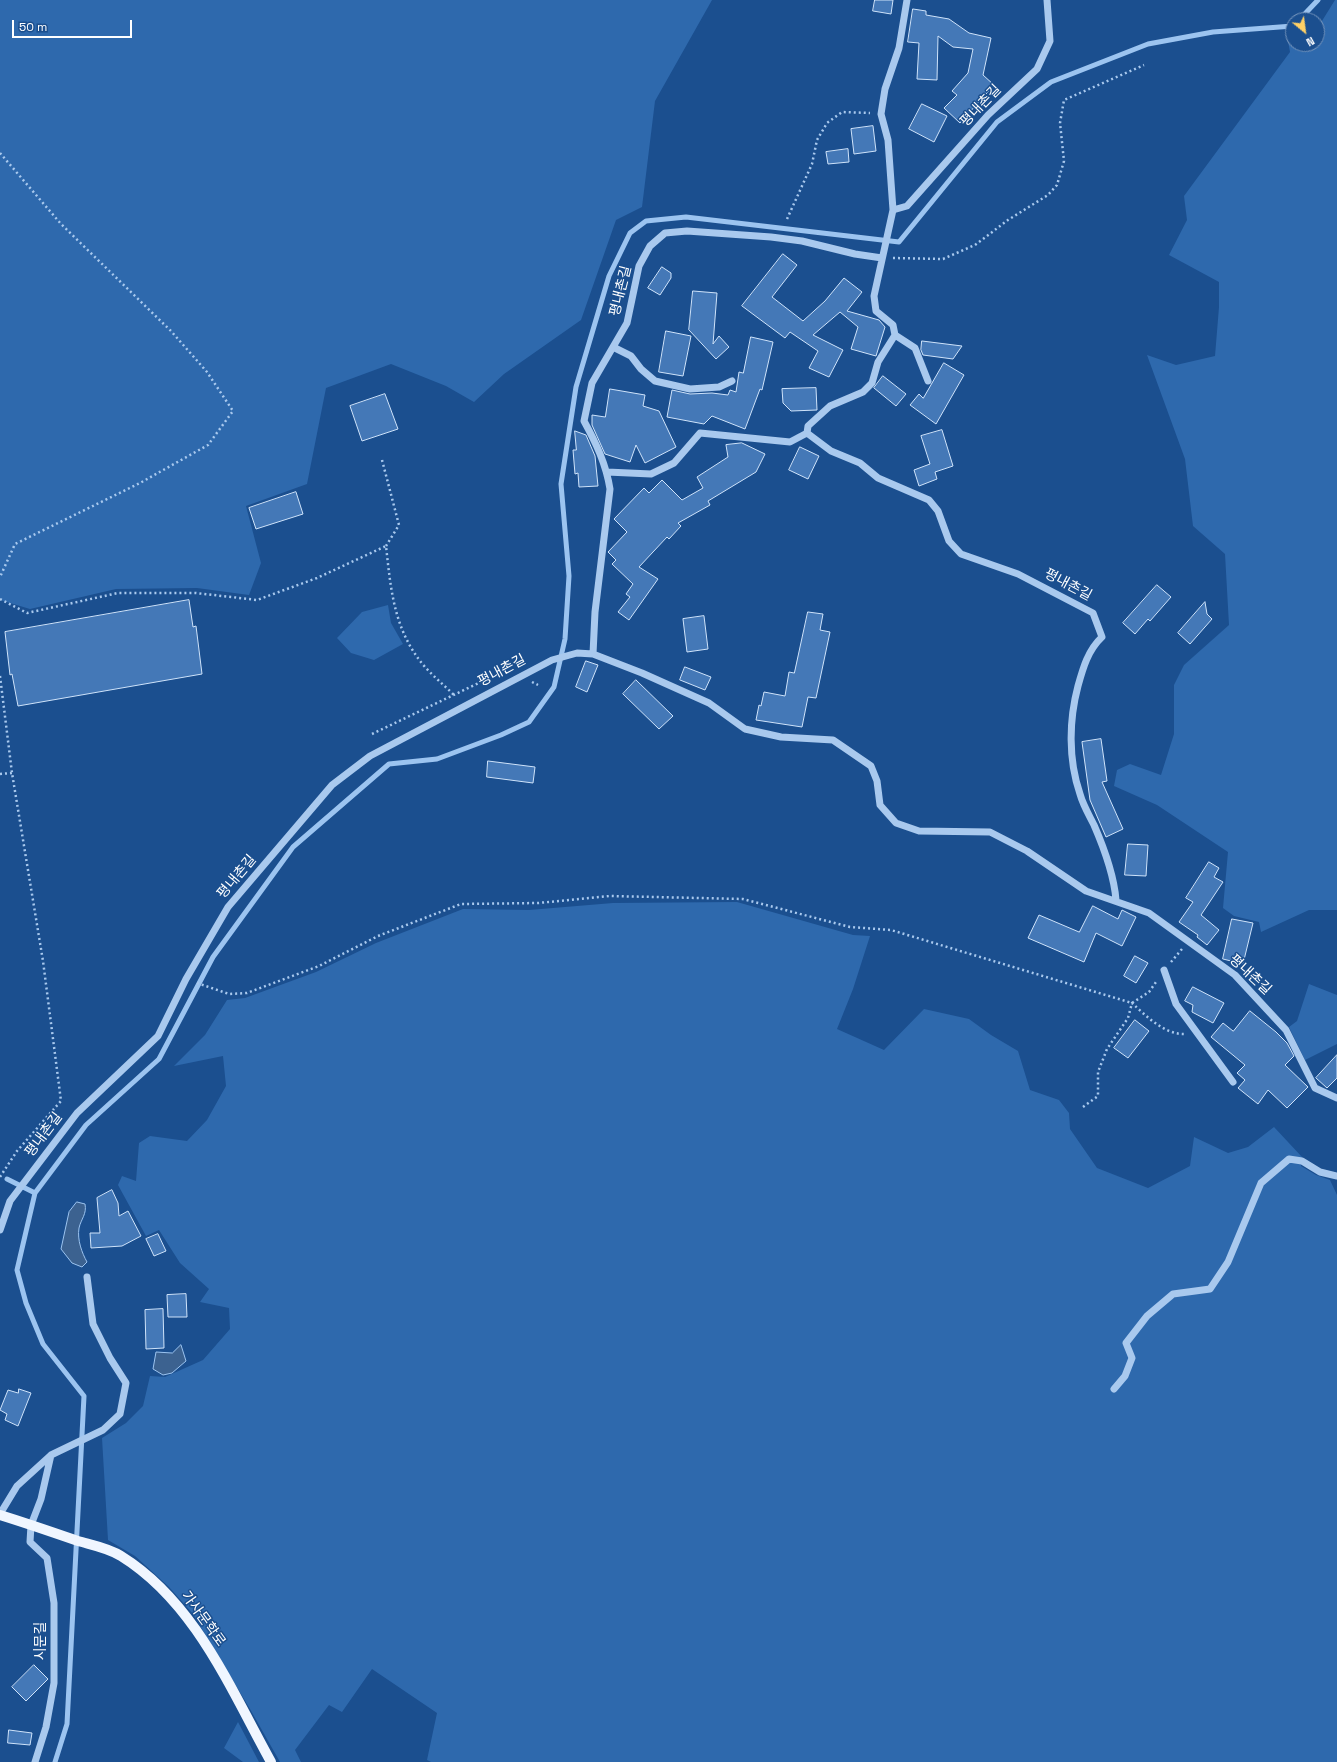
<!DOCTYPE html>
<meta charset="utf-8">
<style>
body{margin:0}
#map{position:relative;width:1337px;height:1762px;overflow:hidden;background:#1b4f8f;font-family:"Space Grotesk",sans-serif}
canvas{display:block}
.north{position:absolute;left:1285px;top:12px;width:40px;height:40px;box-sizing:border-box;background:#1b4f8f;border:1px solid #7695bc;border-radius:50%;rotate:151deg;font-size:11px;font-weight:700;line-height:16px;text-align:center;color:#fff}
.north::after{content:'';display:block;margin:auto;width:14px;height:18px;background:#ffd166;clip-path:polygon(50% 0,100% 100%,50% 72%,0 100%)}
.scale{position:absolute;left:12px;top:20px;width:120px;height:18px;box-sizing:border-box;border:2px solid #fff;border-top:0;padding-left:5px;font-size:12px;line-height:14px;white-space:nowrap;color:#fff;-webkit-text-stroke:3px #1b4f8f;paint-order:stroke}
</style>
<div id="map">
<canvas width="1337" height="1762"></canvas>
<div class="north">N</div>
<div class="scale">50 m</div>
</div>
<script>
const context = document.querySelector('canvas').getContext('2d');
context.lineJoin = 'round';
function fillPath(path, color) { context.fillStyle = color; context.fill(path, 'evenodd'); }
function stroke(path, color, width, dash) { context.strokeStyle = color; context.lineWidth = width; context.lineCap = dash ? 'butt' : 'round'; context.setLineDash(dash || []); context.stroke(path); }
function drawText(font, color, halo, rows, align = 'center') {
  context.font = font + ' "Space Grotesk","Noto Sans KR",sans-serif'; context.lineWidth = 3; context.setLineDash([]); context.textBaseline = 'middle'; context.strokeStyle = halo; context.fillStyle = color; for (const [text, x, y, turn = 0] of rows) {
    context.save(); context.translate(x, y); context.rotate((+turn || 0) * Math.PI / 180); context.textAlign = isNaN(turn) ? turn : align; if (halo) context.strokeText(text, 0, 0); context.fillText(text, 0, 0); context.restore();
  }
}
fillPath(new Path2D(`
 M 0,0 L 712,0 L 655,101 L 642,207 L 616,220 L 581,320 L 504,374 L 474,402 L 446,386 L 391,364 L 326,388 L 307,484 L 246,506 L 261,563 L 249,595 L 197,588 L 116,589 L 30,609 L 0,600 Z
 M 1335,0 L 1337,0 L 1337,910 L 1309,910 L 1261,932 L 1259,922 L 1234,916 L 1223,908 L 1228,852 L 1157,805 L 1114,786 L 1117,770 L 1130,764 L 1161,775 L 1174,734 L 1174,685 L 1184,665 L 1229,625 L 1225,554 L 1193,526 L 1185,459 L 1147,355 L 1176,365 L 1215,356 L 1219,307 L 1219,282 L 1169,255 L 1187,220 L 1184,196 L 1290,52 L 1288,41 L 1293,40 L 1293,44 L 1317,44 L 1317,29 Z
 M 388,605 L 391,623 L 403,644 L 374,660 L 351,653 L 337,638 L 362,612 Z
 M 737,902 L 853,935 L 870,936 L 853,989 L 837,1029 L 884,1050 L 924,1009 L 969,1019 L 991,1035 L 1018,1051 L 1030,1090 L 1059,1100 L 1069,1113 L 1070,1129 L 1097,1168 L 1148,1188 L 1190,1166 L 1194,1137 L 1228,1153 L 1248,1147 L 1274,1127 L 1302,1157 L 1301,1166 L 1316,1175 L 1330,1180 L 1337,1195 L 1337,1762 L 431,1762 L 427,1760 L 437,1713 L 372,1669 L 342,1712 L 329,1705 L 295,1750 L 301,1762 L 280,1762 L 250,1709 L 193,1614 L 169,1587 L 135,1556 L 108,1540 L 102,1438 L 126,1423 L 143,1406 L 150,1376 L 165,1377 L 203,1360 L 230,1329 L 229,1308 L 200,1302 L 209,1289 L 180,1263 L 159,1230 L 146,1236 L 118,1185 L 122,1176 L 136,1181 L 139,1143 L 150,1136 L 187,1141 L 207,1120 L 226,1086 L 223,1056 L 174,1066 L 205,1035 L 227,1000 L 245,998 L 316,972 L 376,943 L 463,909 L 529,910 L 613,903 Z
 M 1309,984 L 1337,995 L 1337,1044 L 1305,1060 L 1289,1027 L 1297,1021 Z
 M 238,1722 L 259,1762 L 243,1762 L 224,1748 Z`), '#2e69ad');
const water = new Path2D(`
 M 77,1202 L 85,1204 C 87,1214 81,1219 79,1228 C 77,1240 82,1253 87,1262 L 82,1267 L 72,1263 L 61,1249 L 69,1212 Z
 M 181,1345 L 186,1361 L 172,1373 L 163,1375 L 153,1369 L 156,1352 L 172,1353 Z`);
fillPath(water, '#3c6290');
stroke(water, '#9cc4f0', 1);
stroke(new Path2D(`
 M 1299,20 L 1318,0
 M 7,1179 L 35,1193
 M 55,1762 L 67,1724 L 84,1396 L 43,1344 L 26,1303 L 17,1270 L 35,1193 L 86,1125 L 159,1059 L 213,957 L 293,847 L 389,764 L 437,759 L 501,735 L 529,722 L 554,687 L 565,639 L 569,576 L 561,484 L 576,387 L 609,276 L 630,233 L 646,221 L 686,217 L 899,242 L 997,122 L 1051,82 L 1148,44 L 1213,32 L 1293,26`), '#9cc4f0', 5);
const building = new Path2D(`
 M 875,0 L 893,0 L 891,14 L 873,11 Z
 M 913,9 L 926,11 L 926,15 L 949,19 L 969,33 L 991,38 L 983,75 L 994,85 L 960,123 L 944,108 L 957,95 L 952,91 L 968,73 L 973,49 L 953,47 L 938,36 L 937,80 L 917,79 L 919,43 L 908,42 Z
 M 922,104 L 947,116 L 934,142 L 909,129 Z
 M 873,126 L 876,151 L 854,154 L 851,129 Z
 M 848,149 L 849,162 L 828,164 L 826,152 Z
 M 783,254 L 797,265 L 772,297 L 803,321 L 825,301 L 844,278 L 862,292 L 847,311 L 879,320 L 885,327 L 876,356 L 851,349 L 858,327 L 840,312 L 813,335 L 843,350 L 829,377 L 809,368 L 818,351 L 790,332 L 785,338 L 742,306 Z
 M 662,267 L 671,273 L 671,278 L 660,295 L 648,288 Z
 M 693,291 L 717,293 L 713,344 L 719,336 L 729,347 L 716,359 L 689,330 Z
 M 666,331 L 691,336 L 683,376 L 659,372 Z
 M 751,337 L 773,342 L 762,390 L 760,389 L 745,429 L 712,416 L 704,424 L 667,417 L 672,390 L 690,394 L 712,393 L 728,395 L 730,390 L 736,392 L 739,372 L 743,373 Z
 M 922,341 L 962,346 L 953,359 L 923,355 L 921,350 Z
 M 944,363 L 964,375 L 936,424 L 910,405 L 919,394 L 923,398 Z
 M 883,376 L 906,394 L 896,406 L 874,388 Z
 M 816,388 L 817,410 L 791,411 L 783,403 L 782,389 Z
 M 610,389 L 645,395 L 643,406 L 659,411 L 676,447 L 645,463 L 636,445 L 630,462 L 605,454 L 592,425 L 592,415 L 605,417 Z
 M 385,394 L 398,429 L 362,441 L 350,406 Z
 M 942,430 L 953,466 L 935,472 L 937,479 L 919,486 L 914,470 L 930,464 L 921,436 Z
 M 575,431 L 586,435 L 595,456 L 598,486 L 579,487 L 578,473 L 575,474 L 573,450 L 576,450 Z
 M 742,443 L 765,454 L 756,472 L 708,501 L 710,505 L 678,523 L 681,526 L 669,539 L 667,537 L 639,567 L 658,579 L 629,620 L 618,612 L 630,597 L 626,594 L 633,584 L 612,564 L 616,560 L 608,552 L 627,532 L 614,519 L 644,488 L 649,493 L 662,480 L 682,500 L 703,488 L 697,477 L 728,457 L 726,445 Z
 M 800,447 L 819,456 L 808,479 L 789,470 Z
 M 296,492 L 303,514 L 256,529 L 249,508 Z
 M 1157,585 L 1171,597 L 1150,621 L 1148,619 L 1135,634 L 1123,623 Z
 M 189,600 L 193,627 L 196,626 L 202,674 L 18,706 L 12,674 L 10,675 L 5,632 Z
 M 1205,602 L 1207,614 L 1212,619 L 1190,644 L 1178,633 Z
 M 808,612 L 823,614 L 820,630 L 830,632 L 816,698 L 808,697 L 802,727 L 756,720 L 759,705 L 761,706 L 764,692 L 785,696 L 789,672 L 794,673 Z
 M 704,616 L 708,649 L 687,652 L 683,619 Z
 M 586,661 L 598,665 L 587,692 L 576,687 Z
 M 685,667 L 711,677 L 705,690 L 680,680 Z
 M 636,680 L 673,716 L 659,729 L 623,694 Z
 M 1101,739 L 1107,781 L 1102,782 L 1123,829 L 1106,837 L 1090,800 L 1082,742 Z
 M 488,761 L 535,767 L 533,783 L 487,777 Z
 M 1128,844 L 1148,845 L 1146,876 L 1125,875 Z
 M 1209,862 L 1219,868 L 1214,877 L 1223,882 L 1201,915 L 1219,930 L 1207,945 L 1197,937 L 1198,935 L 1179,922 L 1193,902 L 1186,898 Z
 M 1093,906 L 1118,919 L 1122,910 L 1136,917 L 1122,946 L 1096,933 L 1084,962 L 1028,938 L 1039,915 L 1079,932 Z
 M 1232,919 L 1253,923 L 1243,964 L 1223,959 Z
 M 1135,956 L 1148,963 L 1136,983 L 1124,976 Z
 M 1193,987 L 1224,1003 L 1213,1023 L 1192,1012 L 1193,1005 L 1185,1001 Z
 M 1250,1011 L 1276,1032 L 1287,1043 L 1294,1056 L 1285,1065 L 1308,1087 L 1287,1108 L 1268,1090 L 1258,1104 L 1238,1088 L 1245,1080 L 1237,1073 L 1245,1065 L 1211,1037 L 1223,1023 L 1233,1031 Z
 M 1135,1020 L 1149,1031 L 1128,1058 L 1114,1048 Z
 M 1337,1055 L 1337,1078 L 1327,1088 L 1316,1078 Z
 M 112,1190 L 118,1203 L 119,1216 L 128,1211 L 141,1236 L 122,1246 L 91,1248 L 90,1233 L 100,1233 L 97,1198 Z
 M 158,1234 L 166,1251 L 154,1256 L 146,1239 Z
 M 186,1294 L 187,1317 L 168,1317 L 167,1295 Z
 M 163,1309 L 164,1348 L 146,1349 L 145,1310 Z
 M 19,1389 L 31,1393 L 18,1426 L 5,1420 L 7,1414 L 0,1410 L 8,1390 L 18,1393 Z
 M 34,1665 L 48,1679 L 26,1701 L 12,1687 Z
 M 9,1730 L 32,1733 L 30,1745 L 8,1743 Z`);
fillPath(building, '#4478b7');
stroke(building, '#cfe3fa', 1);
stroke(new Path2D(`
 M 0,153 L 61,224 L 171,331 L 207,372 L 233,411 L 208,445 L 140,483 L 15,544 L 0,577
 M 787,219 L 812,164 L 817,140 L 827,123 L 842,112 L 870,113
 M 893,258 L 943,259 L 975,245 L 1008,220 L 1048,195 L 1057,185 L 1064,161 L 1060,123 L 1064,100 L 1144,65
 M 382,460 L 399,525 L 386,546
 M 0,599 L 27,613 L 118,593 L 196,593 L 257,600 L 317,578 L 386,546 C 391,591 394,631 425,667 C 434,677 444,685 454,695
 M 0,676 L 12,773 L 43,961 L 61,1101 L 17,1151 L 0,1177
 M 532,682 L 538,685
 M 372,734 L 487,679
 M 0,774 L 12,773
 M 1171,962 L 1182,949
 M 197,983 L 229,994 L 247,993 L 319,966 L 378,936 L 461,904 L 538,903 L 610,896 L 743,899 L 850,927 L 891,930 L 1132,1003 L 1149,992 L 1156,982
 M 1083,1107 L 1098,1096 L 1098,1072 L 1107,1049 L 1128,1018 L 1132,1003 C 1146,1016 1165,1035 1185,1034`), '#a9c9ee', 2.5, [2, 3]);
stroke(new Path2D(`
 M 893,210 L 907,206 L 988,115 L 1037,69 L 1050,41 L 1047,0
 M 895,335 L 915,348 L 928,381
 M 613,347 L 631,356 L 641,369 L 655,381 L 690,389 L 719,387 L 732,381
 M 807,433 L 831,451 L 860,463 L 878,478 L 929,500 L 938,511 L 949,541 L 961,554 L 1018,574 L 1093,613 L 1102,637 C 1088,650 1083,668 1078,686 C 1069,720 1068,759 1080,794 C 1083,805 1089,815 1094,825 C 1104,848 1114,875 1116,900
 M 607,472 L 651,474 L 674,463 L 700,433 L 790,442 L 807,433 L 808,426 L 830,406 L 863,392 L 872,383 L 878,362 L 895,335 L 893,325 L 876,311 L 874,296 L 893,210 L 888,140 L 881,114 L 885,89 L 899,48 L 907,0
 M 593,654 L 595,612 L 610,489 C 606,464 596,443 584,421 L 592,383 L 627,323 L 639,266 L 650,246 L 665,233 L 687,231 L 771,237 L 802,241 L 855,254 L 882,258
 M 1164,970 L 1176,1004 L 1233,1082
 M 0,1230 L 10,1201 L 77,1113 L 158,1036 L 186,979 L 228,907 L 332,785 L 370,756 L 552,660 L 577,653 L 593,654 L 642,673 L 709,703 L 745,729 L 781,737 L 833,740 L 871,766 L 877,781 L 880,805 L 896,823 L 919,831 L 990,832 L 1027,851 L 1086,891 L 1149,913 L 1235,975 L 1286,1030 L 1315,1088 L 1337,1098
 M 1114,1389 L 1125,1376 L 1132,1358 L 1126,1343 L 1147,1316 L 1173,1294 L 1210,1289 L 1228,1262 L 1261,1183 L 1289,1159 L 1302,1161 L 1320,1172 L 1337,1176
 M 0,1514 L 17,1486 L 51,1455
 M 35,1762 L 46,1727 L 54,1683 L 54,1603 L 47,1558 L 30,1542 L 31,1525 L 41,1499 L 51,1455 L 103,1430 L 120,1414 L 126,1383 L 110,1358 L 93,1324 L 87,1277`), '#a9c9ee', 7);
stroke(new Path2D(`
 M 0,1515 C 26,1523 52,1532 78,1541 C 92,1545 109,1548 121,1556 C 195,1602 230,1688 271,1762`), '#f0f6ff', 10);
drawText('14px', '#fff', '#1b4f8f', [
 ["평내촌길",981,106,-46],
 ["평내촌길",621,291,-76],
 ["평내촌길",1068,585,28],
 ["평내촌길",502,671,-28],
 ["평내촌길",237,877,-50],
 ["평내촌길",1250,975,43],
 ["평내촌길",44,1135,-53],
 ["가사문학로",203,1619,54],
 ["시문길",41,1641,-90]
]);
</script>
